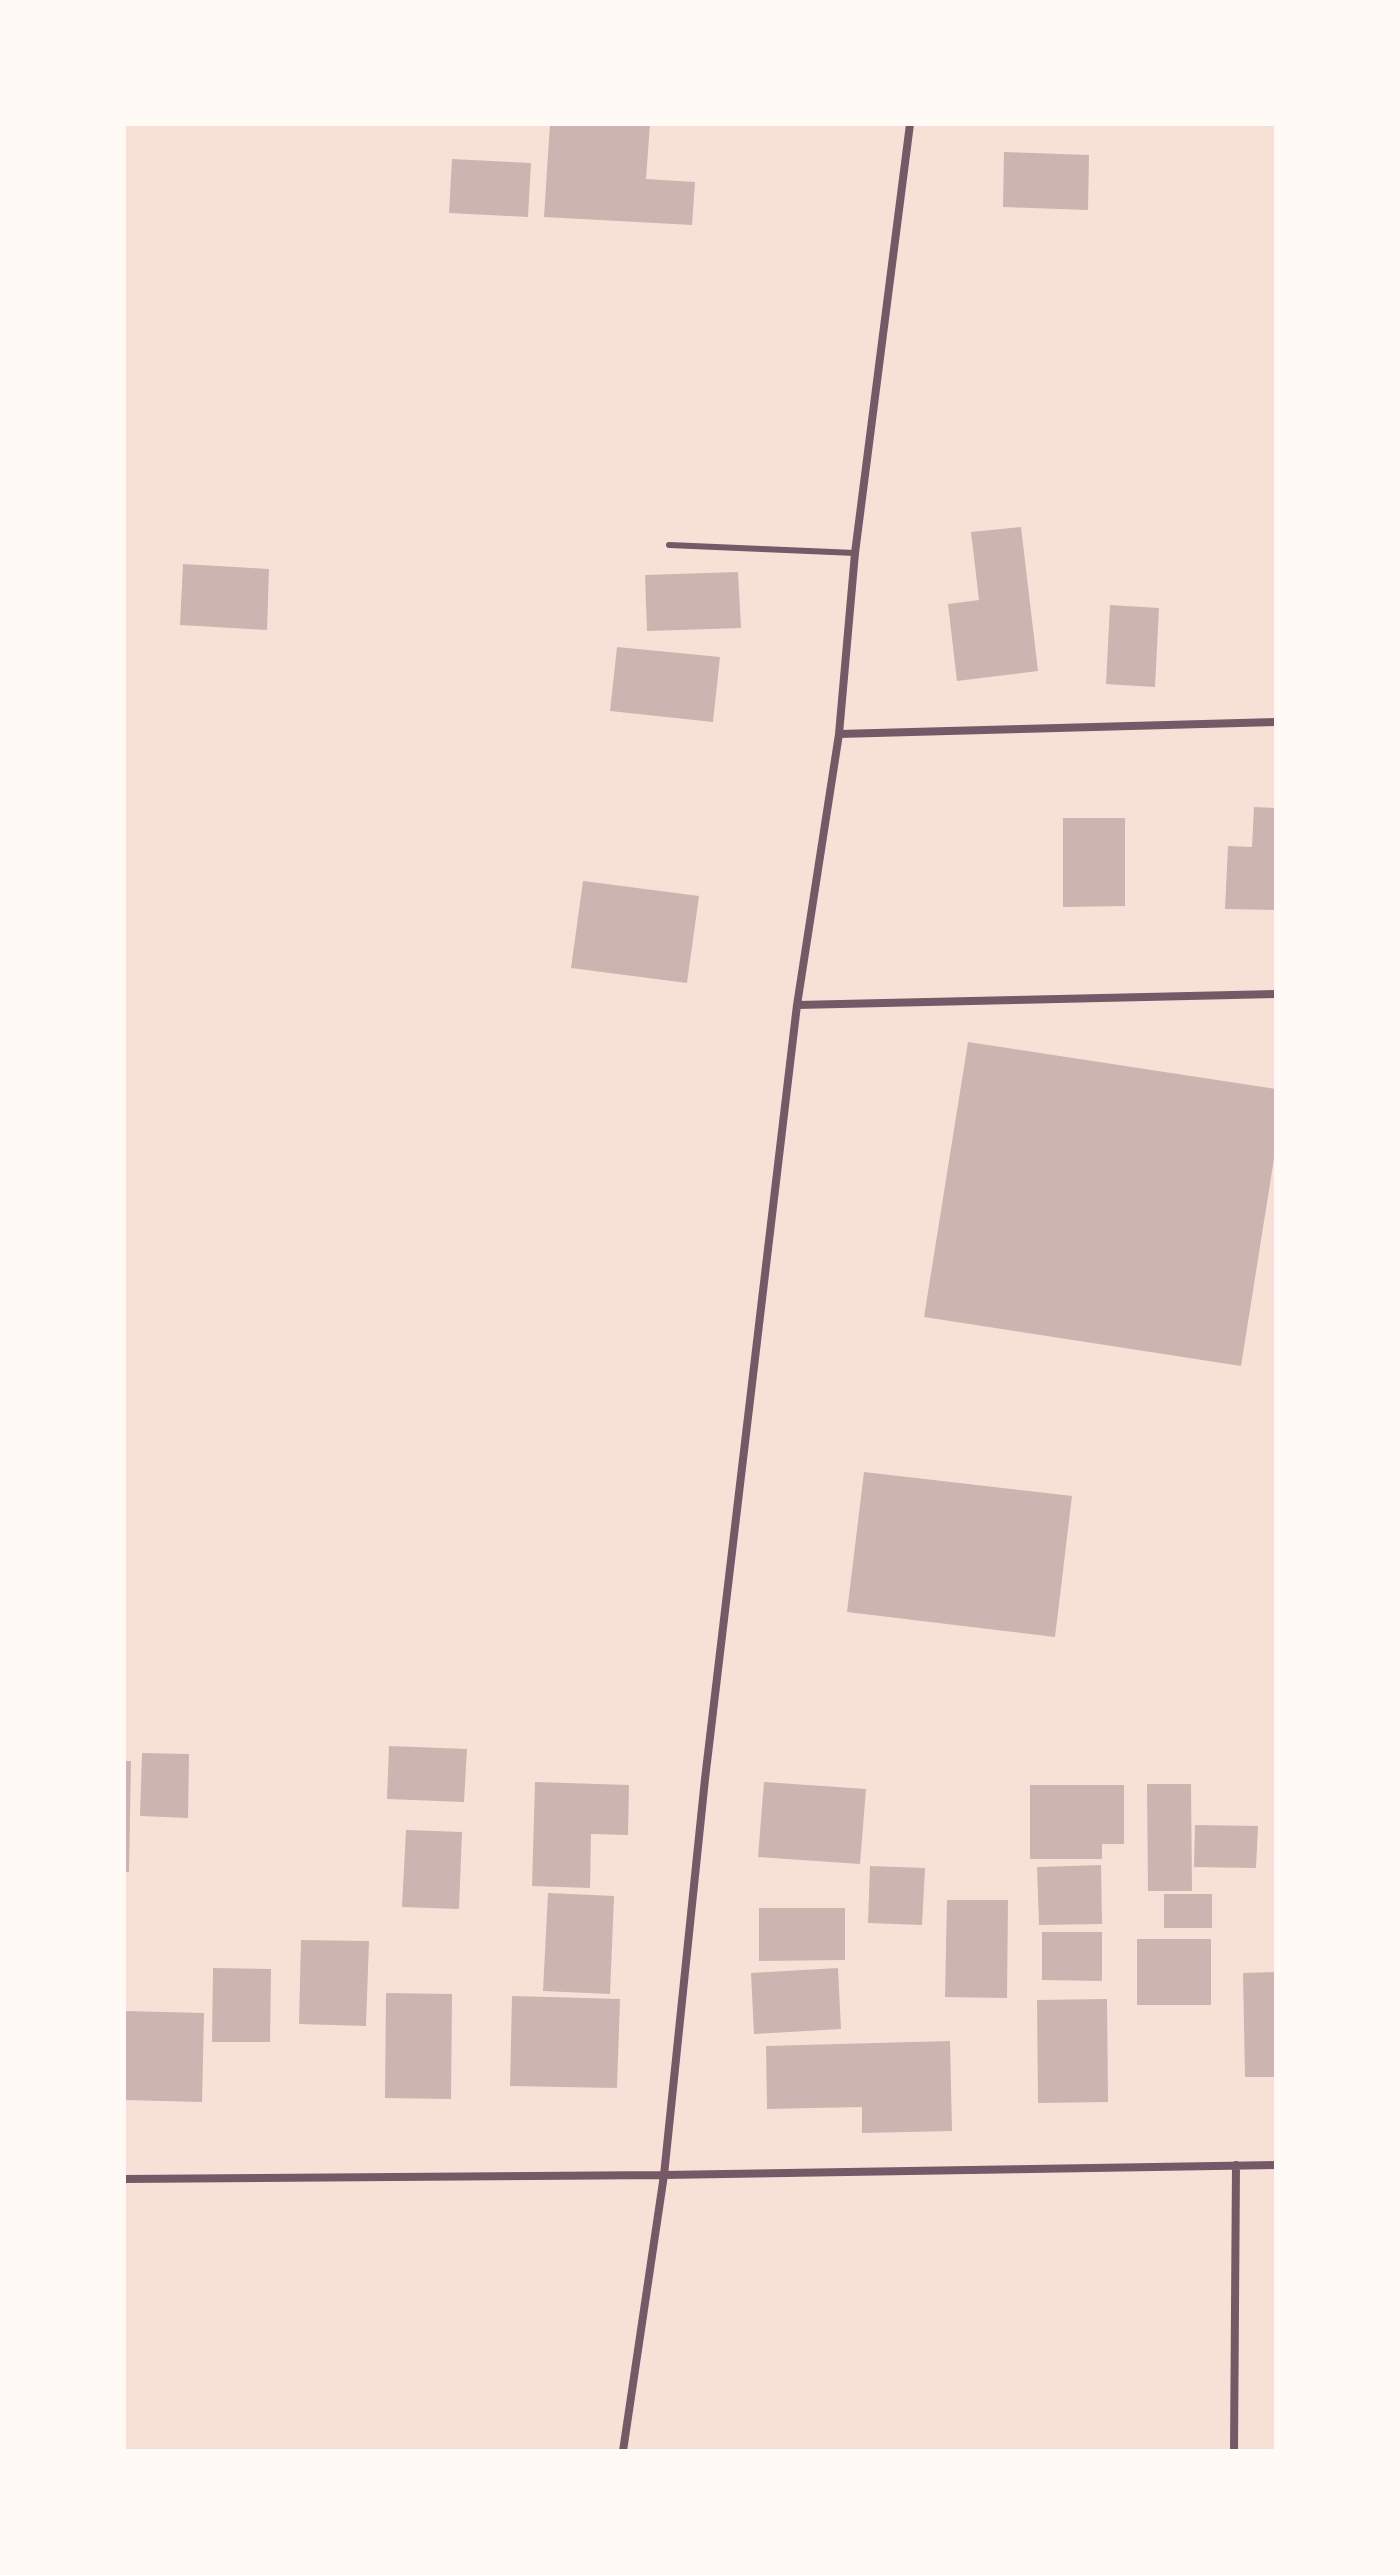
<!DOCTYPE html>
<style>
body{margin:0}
#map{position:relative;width:1400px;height:2575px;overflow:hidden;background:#f7e1d7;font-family:Ubuntu,sans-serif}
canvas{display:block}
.frame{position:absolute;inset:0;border:126px solid #fffaf5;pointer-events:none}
</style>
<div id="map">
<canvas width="1400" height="2575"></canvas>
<div class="frame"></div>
</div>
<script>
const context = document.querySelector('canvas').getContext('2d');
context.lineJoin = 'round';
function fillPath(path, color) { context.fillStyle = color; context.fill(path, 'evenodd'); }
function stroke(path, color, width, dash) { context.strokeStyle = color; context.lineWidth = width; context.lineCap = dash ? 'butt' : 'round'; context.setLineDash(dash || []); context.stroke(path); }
fillPath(new Path2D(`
 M 550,124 L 650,124 L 646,179 L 695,182 L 692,225 L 544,217 Z
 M 1004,152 L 1089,155 L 1088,210 L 1003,207 Z
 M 452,159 L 531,163 L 528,217 L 449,213 Z
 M 1021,527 L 1038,671 L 957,681 L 948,604 L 979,600 L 971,532 Z
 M 183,564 L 269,569 L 267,630 L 180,625 Z
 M 738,572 L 741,628 L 647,631 L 645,575 Z
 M 1110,605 L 1159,608 L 1155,687 L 1106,684 Z
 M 617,647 L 720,657 L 713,722 L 610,711 Z
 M 1254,807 L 1276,808 L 1276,910 L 1225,909 L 1228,846 L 1252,847 Z
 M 1063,818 L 1125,818 L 1125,906 L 1063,907 Z
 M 583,881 L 699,896 L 687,983 L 571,968 Z
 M 968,1042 L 1276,1089 L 1276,1146 L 1241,1366 L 924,1317 Z
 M 864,1472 L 1072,1496 L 1055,1637 L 847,1612 Z
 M 389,1746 L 467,1749 L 464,1802 L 387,1799 Z
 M 142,1753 L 189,1754 L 188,1818 L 140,1816 Z
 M 124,1761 L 131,1761 L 129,1872 L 124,1872 Z
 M 535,1782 L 629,1785 L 628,1835 L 591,1834 L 590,1888 L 532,1886 Z
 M 764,1782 L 866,1789 L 860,1864 L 758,1857 Z
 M 1147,1784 L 1191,1784 L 1192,1891 L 1148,1891 Z
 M 1030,1785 L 1124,1785 L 1124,1844 L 1102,1844 L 1102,1859 L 1030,1859 Z
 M 1195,1825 L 1258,1826 L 1256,1868 L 1194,1867 Z
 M 406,1830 L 462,1832 L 459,1909 L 402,1907 Z
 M 1101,1865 L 1102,1924 L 1039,1925 L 1037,1867 Z
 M 870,1866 L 925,1868 L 922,1925 L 868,1923 Z
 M 548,1893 L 614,1896 L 610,1994 L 543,1991 Z
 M 1164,1894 L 1212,1894 L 1212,1928 L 1164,1928 Z
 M 947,1900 L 1008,1900 L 1007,1998 L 945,1997 Z
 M 759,1908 L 845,1908 L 845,1960 L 759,1961 Z
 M 1042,1932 L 1102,1932 L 1102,1981 L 1042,1980 Z
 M 1137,1939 L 1211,1939 L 1211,2005 L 1137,2005 Z
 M 301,1940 L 369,1941 L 366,2026 L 299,2024 Z
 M 213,1968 L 271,1969 L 270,2042 L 212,2042 Z
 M 838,1968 L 841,2029 L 754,2034 L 751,1973 Z
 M 1276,1972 L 1276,2077 L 1245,2077 L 1243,1973 Z
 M 386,1993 L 452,1994 L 451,2099 L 385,2098 Z
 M 512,1996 L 620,1999 L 617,2088 L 510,2086 Z
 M 1107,1999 L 1108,2102 L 1038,2103 L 1037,2000 Z
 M 124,2011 L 204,2013 L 202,2102 L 124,2100 Z
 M 950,2041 L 952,2131 L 862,2133 L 862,2107 L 767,2109 L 766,2046 Z`), '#ccb4b1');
stroke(new Path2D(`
 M 669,545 L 855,553`), '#755966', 6);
stroke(new Path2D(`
 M 839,734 L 1276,722
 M 797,1005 L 1276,994
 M 124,2179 L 664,2175 L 1276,2165
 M 623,2451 L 664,2175 L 705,1779 L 797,1005 L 839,734 L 855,553 L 910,124
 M 1234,2451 L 1236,2165`), '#755966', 8);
</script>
